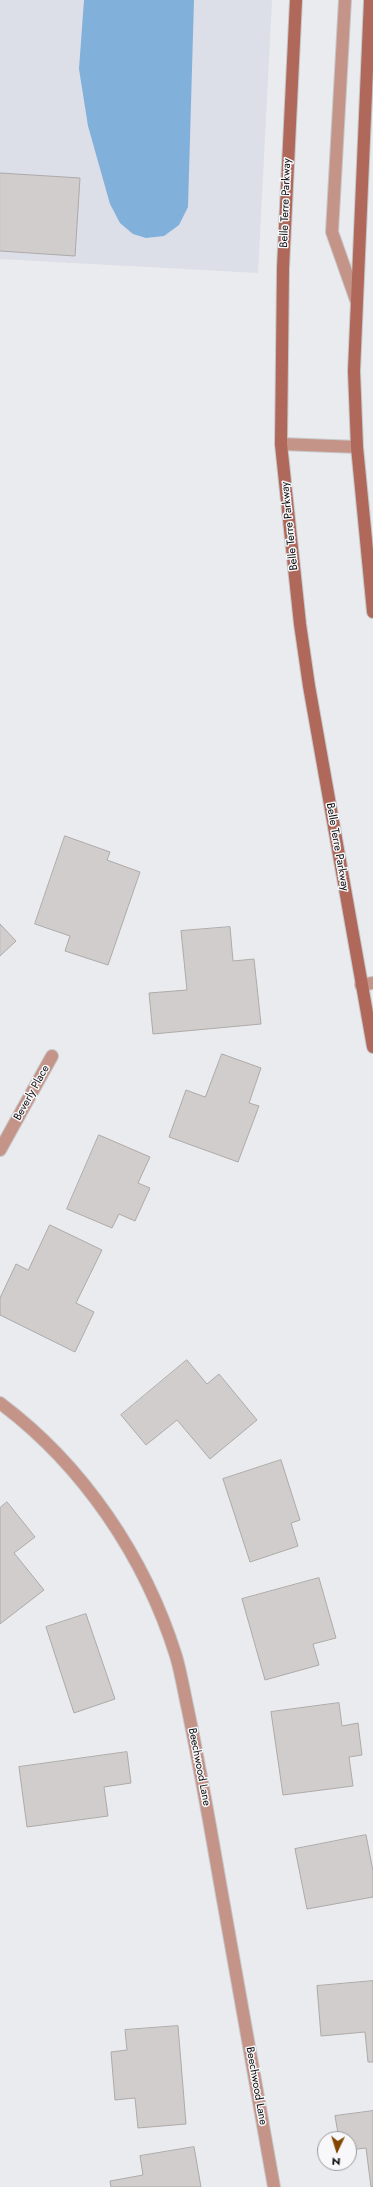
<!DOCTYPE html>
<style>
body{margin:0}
#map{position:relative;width:373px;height:2187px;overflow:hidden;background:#eaebee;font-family:Jost,sans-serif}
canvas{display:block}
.north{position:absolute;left:317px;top:2131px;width:40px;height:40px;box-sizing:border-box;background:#f8f8fb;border:1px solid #99999b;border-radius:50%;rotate:184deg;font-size:11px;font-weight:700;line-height:16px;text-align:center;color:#0b0b0c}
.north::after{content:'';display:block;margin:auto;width:14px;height:18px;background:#824500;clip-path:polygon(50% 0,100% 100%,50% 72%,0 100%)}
</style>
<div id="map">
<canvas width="373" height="2187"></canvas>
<div class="north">N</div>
</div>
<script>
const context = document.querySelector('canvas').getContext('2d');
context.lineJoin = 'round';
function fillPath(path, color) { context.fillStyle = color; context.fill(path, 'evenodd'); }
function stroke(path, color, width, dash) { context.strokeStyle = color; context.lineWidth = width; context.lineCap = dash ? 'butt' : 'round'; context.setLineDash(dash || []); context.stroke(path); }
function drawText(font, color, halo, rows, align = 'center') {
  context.font = font + ' Jost,sans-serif'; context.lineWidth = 3; context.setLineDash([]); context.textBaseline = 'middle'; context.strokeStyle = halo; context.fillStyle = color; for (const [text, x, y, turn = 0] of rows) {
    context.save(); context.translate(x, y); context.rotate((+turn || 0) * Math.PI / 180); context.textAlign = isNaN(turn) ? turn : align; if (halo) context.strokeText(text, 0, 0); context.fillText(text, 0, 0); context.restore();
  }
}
fillPath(new Path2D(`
 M 0,0 L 272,0 L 258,273 L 0,259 Z`), '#dcdee8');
fillPath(new Path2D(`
 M 84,0 L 194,0 L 188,207 L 179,225 L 164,236 L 146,238 L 133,234 L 120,223 L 110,204 L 88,126 L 79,69 Z`), '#81b0da');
const building = new Path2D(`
 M 0,173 L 80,178 L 75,256 L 0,251 Z
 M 65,836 L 110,852 L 107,860 L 140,872 L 108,965 L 65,951 L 70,936 L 35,924 Z
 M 0,924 L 16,941 L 0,956 Z
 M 230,927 L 233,961 L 254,959 L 261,1024 L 153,1034 L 149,993 L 187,990 L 181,931 Z
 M 222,1054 L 261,1068 L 249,1103 L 259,1106 L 238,1162 L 169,1137 L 186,1090 L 205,1097 Z
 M 99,1135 L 150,1157 L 138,1183 L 150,1188 L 135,1221 L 119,1214 L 112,1228 L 67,1209 Z
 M 50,1225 L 102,1250 L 76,1303 L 94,1312 L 75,1352 L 0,1315 L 0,1298 L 16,1264 L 28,1270 Z
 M 187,1360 L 207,1384 L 219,1374 L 257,1420 L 210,1459 L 177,1420 L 146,1445 L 121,1415 Z
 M 281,1460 L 300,1520 L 291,1523 L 298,1546 L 250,1562 L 223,1479 Z
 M 7,1502 L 35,1537 L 14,1553 L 44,1590 L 0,1624 L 0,1508 Z
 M 319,1578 L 336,1638 L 313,1644 L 319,1665 L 265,1680 L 242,1599 Z
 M 86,1614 L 115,1699 L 74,1713 L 46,1627 Z
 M 339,1703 L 342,1726 L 358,1723 L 362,1755 L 349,1757 L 353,1786 L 283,1795 L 271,1712 Z
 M 127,1752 L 131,1783 L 104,1787 L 108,1816 L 27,1827 L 19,1767 Z
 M 366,1835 L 373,1871 L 373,1897 L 307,1909 L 295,1849 Z
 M 373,1981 L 373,2062 L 368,2062 L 365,2032 L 321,2036 L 317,1986 Z
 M 178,2026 L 186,2124 L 138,2128 L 135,2098 L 115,2100 L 111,2052 L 127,2050 L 125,2030 Z
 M 373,2111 L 373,2187 L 371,2187 L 366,2148 L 349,2150 L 349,2139 L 339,2139 L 335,2116 Z
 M 194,2147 L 201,2187 L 111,2187 L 110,2181 L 143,2175 L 140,2156 Z`);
fillPath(building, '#d0cdcc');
stroke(building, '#adaaa8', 1);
const lane = new Path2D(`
 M 281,444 L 357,447`);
const street = new Path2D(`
 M 345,0 L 332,232 L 356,300
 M 361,985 L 373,983
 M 0,1150 L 52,1056
 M 0,1403 C 83,1465 145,1557 176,1656 C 181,1673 184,1692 188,1710 C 200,1768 210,1825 220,1883 C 238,1984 256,2086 274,2187`);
const secondary = new Path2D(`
 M 296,0 L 283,268 L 281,444 L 300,624 L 309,686 L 373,1047
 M 370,0 L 354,371 L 357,447 L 373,612`);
stroke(lane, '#c6c7ca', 14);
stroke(street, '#c6c7ca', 14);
stroke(secondary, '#c6c7ca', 14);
stroke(lane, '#c59488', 12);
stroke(street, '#c59488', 12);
stroke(secondary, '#af6859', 12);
drawText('11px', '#0b0b0c', '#f8f8fb', [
 ["Belle Terre Parkway",286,203,-88],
 ["Belle Terre Parkway",290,526,-96],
 ["Belle Terre Parkway",337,847,80],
 ["Beverly Place",32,1093,-61],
 ["Beechwood Lane",199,1767,79],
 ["Beechwood Lane",256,2086,80]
]);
</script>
